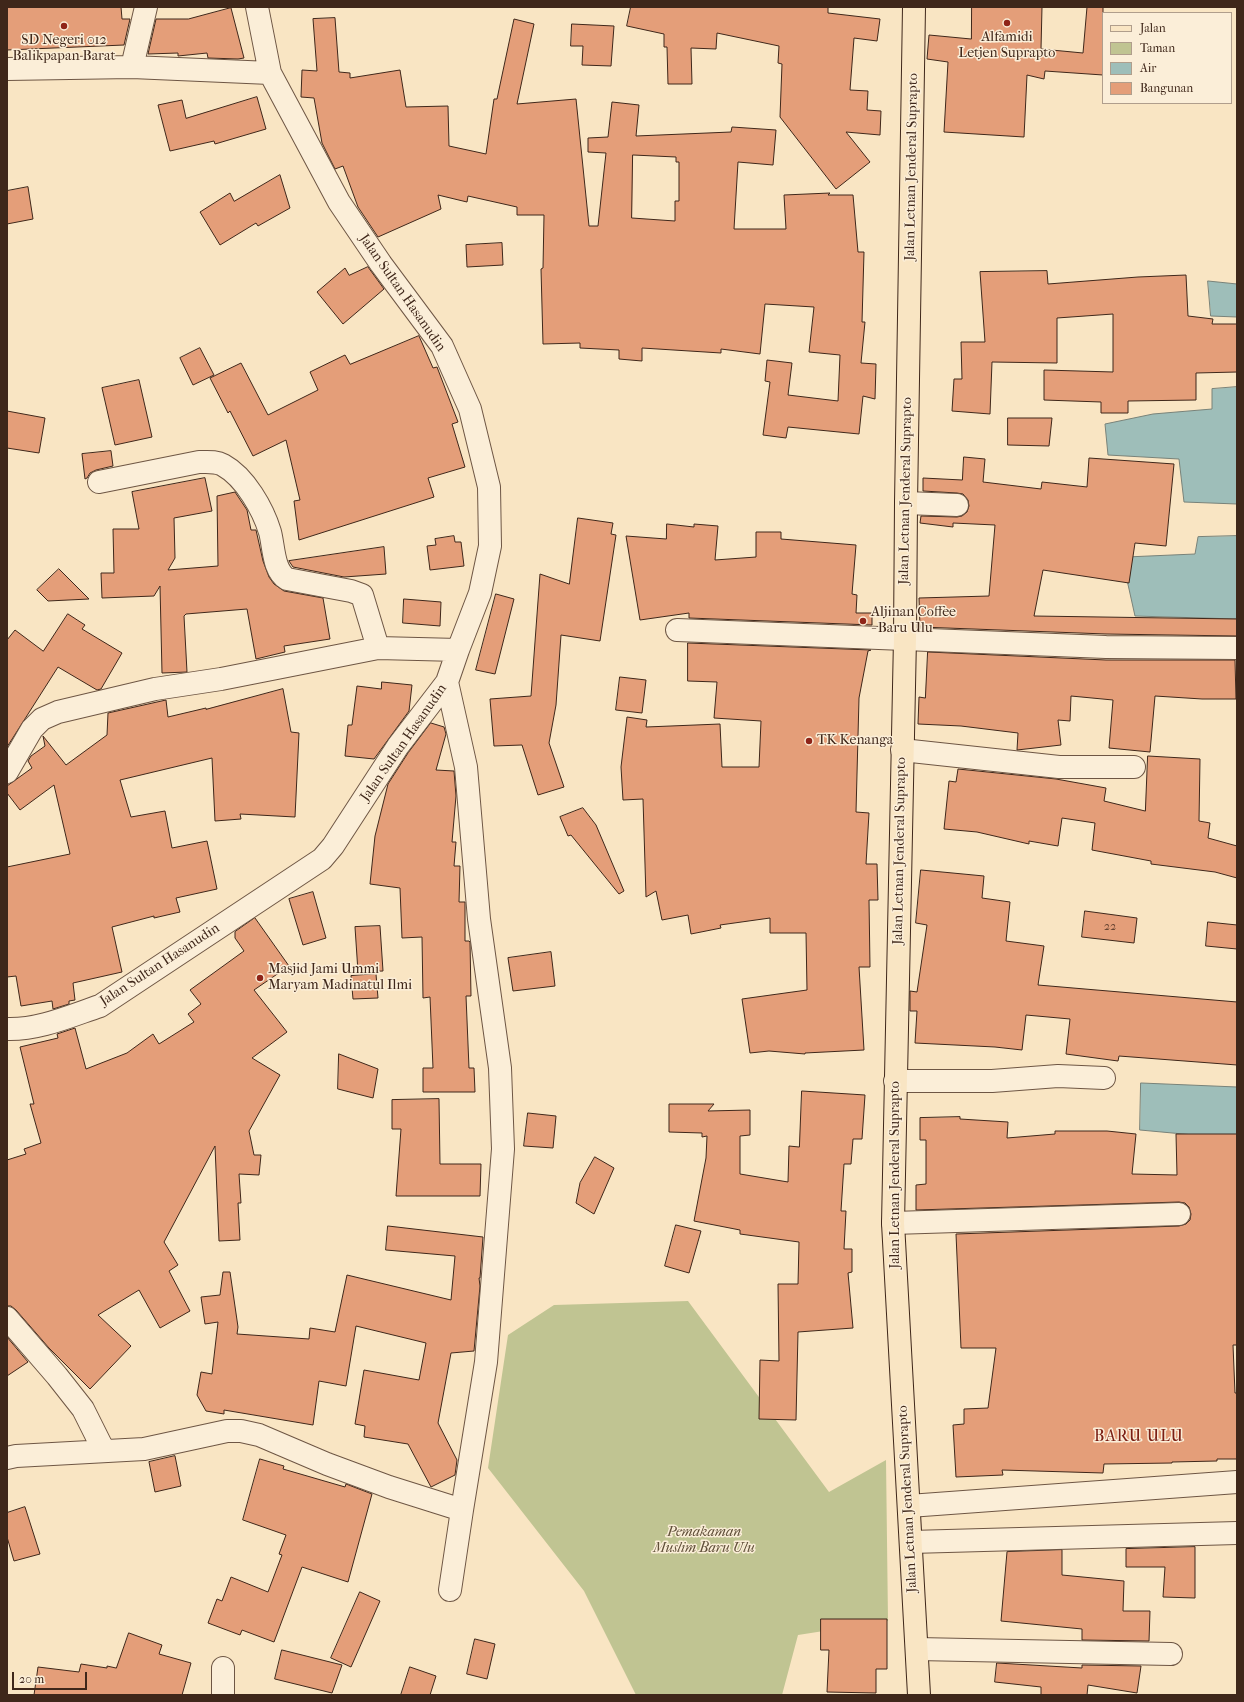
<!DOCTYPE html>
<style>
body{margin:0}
#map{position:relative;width:1244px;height:1702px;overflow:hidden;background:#f9e5c3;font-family:"IM FELL French Canon",serif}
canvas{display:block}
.frame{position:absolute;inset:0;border:8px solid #3f271a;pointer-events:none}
.legend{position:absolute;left:1102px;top:12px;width:130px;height:92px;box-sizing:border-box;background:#fbeed8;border:1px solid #b09e8c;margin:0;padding:5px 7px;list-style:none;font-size:12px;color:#3f271a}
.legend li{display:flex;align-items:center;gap:8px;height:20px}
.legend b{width:20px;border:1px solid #b09e8c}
.scale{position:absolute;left:12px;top:1672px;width:75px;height:18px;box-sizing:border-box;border:2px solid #3f271a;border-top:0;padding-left:5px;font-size:12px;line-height:14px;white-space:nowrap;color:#3f271a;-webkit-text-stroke:3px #fbeed8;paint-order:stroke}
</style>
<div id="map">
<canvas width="1244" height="1702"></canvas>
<div class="frame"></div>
<ul class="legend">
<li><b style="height:5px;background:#f9e5c3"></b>Jalan</li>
<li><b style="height:11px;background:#c0c492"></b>Taman</li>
<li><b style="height:11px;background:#9ebeb9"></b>Air</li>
<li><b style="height:11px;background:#e49e79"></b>Bangunan</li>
</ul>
<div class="scale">20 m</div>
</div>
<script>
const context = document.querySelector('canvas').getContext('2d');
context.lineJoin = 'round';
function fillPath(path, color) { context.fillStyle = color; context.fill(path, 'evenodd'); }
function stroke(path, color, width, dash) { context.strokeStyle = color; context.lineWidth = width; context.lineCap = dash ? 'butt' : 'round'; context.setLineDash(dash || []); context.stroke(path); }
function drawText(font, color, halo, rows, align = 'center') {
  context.font = font + ' "IM FELL French Canon",serif'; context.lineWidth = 3; context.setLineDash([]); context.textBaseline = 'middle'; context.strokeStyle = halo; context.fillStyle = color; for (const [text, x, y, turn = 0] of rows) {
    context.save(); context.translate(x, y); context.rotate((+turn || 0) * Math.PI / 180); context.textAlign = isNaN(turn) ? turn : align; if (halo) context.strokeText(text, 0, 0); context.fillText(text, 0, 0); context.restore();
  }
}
fillPath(new Path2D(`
 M 688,1301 L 829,1492 L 886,1460 L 888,1621 L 798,1635 L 782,1695 L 636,1695 L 584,1591 L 488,1468 L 508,1335 L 554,1305 Z`), '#c0c492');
const water = new Path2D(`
 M 1208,281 L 1237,284 L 1237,317 L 1211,316 Z
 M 1237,387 L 1237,504 L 1184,502 L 1179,459 L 1108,455 L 1105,424 L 1153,414 L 1212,409 L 1212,389 Z
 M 1237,536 L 1237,619 L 1135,616 L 1125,571 L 1126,557 L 1195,554 L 1198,537 Z
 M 1141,1083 L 1237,1087 L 1237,1139 L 1140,1130 Z`);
fillPath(water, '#9ebeb9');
stroke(water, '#788279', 1);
const building = new Path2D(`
 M 7,7 L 121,7 L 122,19 L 130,19 L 124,45 L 7,50 Z
 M 631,7 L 828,7 L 828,13 L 880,19 L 877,41 L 854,38 L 850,90 L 868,91 L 867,110 L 881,111 L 880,135 L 846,132 L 870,162 L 836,189 L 780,117 L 782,64 L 778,63 L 779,46 L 717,33 L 716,49 L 691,48 L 692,84 L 668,84 L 667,47 L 664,47 L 664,34 L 627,26 Z
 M 972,7 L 1042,7 L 1041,49 L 1083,53 L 1087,7 L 1103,7 L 1103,75 L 1045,71 L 1044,79 L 1027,75 L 1024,137 L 944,132 L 948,62 L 927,59 L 929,35 L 971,39 Z
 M 231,8 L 244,58 L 238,59 L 208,58 L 207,53 L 178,56 L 178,53 L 148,54 L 156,19 L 188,19 Z
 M 335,18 L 339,72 L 350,73 L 350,78 L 400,70 L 406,107 L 448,106 L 449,146 L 486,154 L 494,99 L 497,99 L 514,19 L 534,24 L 517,104 L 576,99 L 589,226 L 598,226 L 606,153 L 588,152 L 588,138 L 608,137 L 612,102 L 639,105 L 636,136 L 731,132 L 732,127 L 776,130 L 773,165 L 738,162 L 734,229 L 786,229 L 784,195 L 830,193 L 828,195 L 853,195 L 858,252 L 864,252 L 862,322 L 865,322 L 861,363 L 876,364 L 875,399 L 863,396 L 859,434 L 788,427 L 786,438 L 763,435 L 770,382 L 765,381 L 767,360 L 792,363 L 788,395 L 838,401 L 840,355 L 809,352 L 814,307 L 765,304 L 760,354 L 721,349 L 721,353 L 642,348 L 642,361 L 619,359 L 619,350 L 580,348 L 580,343 L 543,344 L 541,269 L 543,268 L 544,215 L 517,215 L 517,207 L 468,196 L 467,202 L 438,195 L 441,209 L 378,237 L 358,207 L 343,166 L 335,169 L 322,143 L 314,98 L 301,97 L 302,70 L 317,71 L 313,19 ZM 633,155 L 676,157 L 676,162 L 679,162 L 679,201 L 675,201 L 675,221 L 632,218 Z
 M 572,24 L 614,26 L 611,66 L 582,65 L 583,46 L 571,46 Z
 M 257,97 L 266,129 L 215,144 L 214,141 L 170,151 L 158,105 L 182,100 L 186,118 Z
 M 280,175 L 290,208 L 258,226 L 256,223 L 220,245 L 200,212 L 230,193 L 234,201 Z
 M 28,187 L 33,219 L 7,224 L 7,191 Z
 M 502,243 L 503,265 L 467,267 L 466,245 Z
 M 368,267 L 384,289 L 343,324 L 317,292 L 345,268 L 349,275 Z
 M 1047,271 L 1048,284 L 1138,277 L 1186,275 L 1188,316 L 1213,319 L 1212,324 L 1237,324 L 1237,372 L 1196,373 L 1196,400 L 1128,401 L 1128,413 L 1101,413 L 1101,402 L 1044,400 L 1044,370 L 1113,372 L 1113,314 L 1057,318 L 1057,363 L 992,362 L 990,414 L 952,411 L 954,379 L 962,379 L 961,342 L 985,342 L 980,272 Z
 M 419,336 L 433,368 L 437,367 L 458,422 L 452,424 L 465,467 L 428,478 L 434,497 L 299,540 L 294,501 L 300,500 L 286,440 L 253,456 L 230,411 L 228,413 L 210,378 L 241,363 L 268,415 L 318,390 L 310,372 L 345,355 L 350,364 Z
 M 200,348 L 214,375 L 193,385 L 180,358 Z
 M 139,380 L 152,437 L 115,445 L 102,388 Z
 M 7,411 L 45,418 L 39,453 L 7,448 Z
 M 1008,418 L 1052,418 L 1049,446 L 1008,445 Z
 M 111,451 L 113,466 L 96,470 L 90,473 L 87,478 L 85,479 L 82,454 Z
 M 964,457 L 985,459 L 983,482 L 1041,489 L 1042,482 L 1087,487 L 1089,458 L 1174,464 L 1166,546 L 1135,543 L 1129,583 L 1043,570 L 1034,616 L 1237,619 L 1237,636 L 1106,634 L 920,627 L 919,598 L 989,596 L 995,525 L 953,523 L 953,527 L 920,523 L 921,516 L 957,517 L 962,516 L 967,512 L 969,506 L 968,500 L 963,494 L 957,493 L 923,491 L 923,478 L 962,480 Z
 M 205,478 L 212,511 L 174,518 L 175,558 L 168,570 L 218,566 L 217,496 L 235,492 L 247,510 L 251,530 L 256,530 L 263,561 L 269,577 L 274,584 L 284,591 L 323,598 L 330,639 L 284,646 L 285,652 L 256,659 L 247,609 L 186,614 L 184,616 L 187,672 L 162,673 L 160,586 L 154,596 L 102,598 L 101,573 L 114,573 L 113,529 L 139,529 L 132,492 Z
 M 578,518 L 613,523 L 611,534 L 616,535 L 600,641 L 561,635 L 556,705 L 549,743 L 564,787 L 538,795 L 522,745 L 494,746 L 490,699 L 531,696 L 540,574 L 569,584 Z
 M 667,524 L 694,527 L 694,524 L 718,526 L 715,560 L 756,557 L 756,532 L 781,532 L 781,539 L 856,545 L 852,594 L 857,595 L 856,613 L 872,613 L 872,625 L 689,618 L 689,613 L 640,620 L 626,536 L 666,539 Z
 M 454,536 L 455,542 L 461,542 L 464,566 L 430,570 L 427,546 L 436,545 L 435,539 Z
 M 384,547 L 386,574 L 344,577 L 293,567 L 289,561 Z
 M 59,569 L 89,599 L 48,601 L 37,590 Z
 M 496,594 L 514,599 L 495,674 L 476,670 Z
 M 404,599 L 441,602 L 440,626 L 403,623 Z
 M 68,614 L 85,625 L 82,629 L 122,653 L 101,689 L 97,690 L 58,667 L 7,747 L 7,640 L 15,630 L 43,651 Z
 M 688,643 L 871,650 L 868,651 L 859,698 L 856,812 L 869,813 L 866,864 L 877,864 L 878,900 L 869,900 L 870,967 L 859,967 L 864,1050 L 805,1053 L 805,1054 L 769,1051 L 750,1053 L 742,999 L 807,990 L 806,933 L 770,933 L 770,918 L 720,925 L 721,928 L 691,934 L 688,915 L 662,920 L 656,891 L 646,897 L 643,799 L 623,800 L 621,767 L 627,717 L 647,720 L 646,727 L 720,724 L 722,767 L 759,767 L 761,721 L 714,718 L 717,682 L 688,681 Z
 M 928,652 L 1106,660 L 1235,660 L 1236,699 L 1202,699 L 1155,696 L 1150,752 L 1109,748 L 1113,700 L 1071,696 L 1070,721 L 1058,720 L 1061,745 L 1017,750 L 1018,733 L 961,726 L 918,724 L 919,697 L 925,698 Z
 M 620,677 L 646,680 L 642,713 L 616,710 Z
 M 382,682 L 412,685 L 409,711 L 374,759 L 345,756 L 348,725 L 352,725 L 357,686 L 381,689 Z
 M 283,689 L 291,732 L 299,733 L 295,817 L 240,814 L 241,819 L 215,821 L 212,758 L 120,780 L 131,817 L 165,811 L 172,848 L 207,841 L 217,889 L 176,898 L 180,912 L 154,918 L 154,916 L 112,927 L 122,972 L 73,983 L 75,1000 L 69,1001 L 69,1004 L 53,1009 L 52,1001 L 21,1006 L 16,976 L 7,977 L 7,867 L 70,854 L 54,785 L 20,810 L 7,793 L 7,786 L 32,768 L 28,761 L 31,756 L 45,746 L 43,736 L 66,765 L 107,735 L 108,713 L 166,700 L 168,717 L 206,708 L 206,709 Z
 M 431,723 L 444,727 L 446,734 L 436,770 L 454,771 L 456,796 L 452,842 L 456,842 L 454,866 L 460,866 L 459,902 L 465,902 L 465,941 L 469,941 L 470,942 L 471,996 L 466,996 L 469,1068 L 474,1068 L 475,1092 L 423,1092 L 423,1068 L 433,1068 L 430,997 L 423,998 L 422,937 L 402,938 L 400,888 L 370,884 L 375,836 L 388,784 L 408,753 Z
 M 1148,756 L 1200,759 L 1199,821 L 1210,823 L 1208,838 L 1237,846 L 1237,878 L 1215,872 L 1151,864 L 1151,861 L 1092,850 L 1095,823 L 1062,818 L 1058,846 L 1029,841 L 1029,844 L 977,832 L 944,829 L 949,781 L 956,782 L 958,769 L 1056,779 L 1106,788 L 1104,801 L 1145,811 Z
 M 583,808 L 596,825 L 624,891 L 619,894 L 571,835 L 568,836 L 560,817 Z
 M 921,870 L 984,876 L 982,898 L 1010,902 L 1006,941 L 1044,946 L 1038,985 L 1237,1002 L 1237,1065 L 1119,1056 L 1118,1061 L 1066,1054 L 1070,1019 L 1026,1015 L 1022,1050 L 995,1047 L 915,1043 L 917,1011 L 910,1011 L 910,991 L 917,992 L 927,925 L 916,923 Z
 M 313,892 L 326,938 L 303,945 L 289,899 Z
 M 1085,911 L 1137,918 L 1134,943 L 1082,937 Z
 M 255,918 L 289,966 L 254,990 L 287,1032 L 252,1058 L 280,1075 L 249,1131 L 254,1155 L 261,1155 L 259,1175 L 239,1174 L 241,1203 L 238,1203 L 240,1240 L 219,1241 L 215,1146 L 164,1242 L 178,1265 L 169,1271 L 190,1311 L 160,1328 L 139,1290 L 98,1315 L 131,1346 L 90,1389 L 49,1348 L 16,1310 L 11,1306 L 7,1306 L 7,1160 L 26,1154 L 24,1149 L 41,1143 L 30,1104 L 34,1104 L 20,1047 L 58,1038 L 57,1034 L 75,1028 L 86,1069 L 127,1053 L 153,1034 L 159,1044 L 194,1022 L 188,1014 L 201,1004 L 190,990 L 244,951 L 235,938 L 235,932 Z
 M 1208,922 L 1237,925 L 1237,949 L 1206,946 Z
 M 380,926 L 383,971 L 358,972 L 355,927 Z
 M 551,952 L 555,986 L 513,991 L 508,958 Z
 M 376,974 L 378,998 L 353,999 L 351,976 Z
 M 339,1054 L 378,1069 L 373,1098 L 338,1089 Z
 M 802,1091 L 865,1095 L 862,1139 L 853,1139 L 851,1164 L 844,1164 L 841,1211 L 846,1211 L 844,1249 L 852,1249 L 852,1272 L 848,1273 L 853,1328 L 798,1332 L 796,1420 L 759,1419 L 760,1360 L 779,1361 L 778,1284 L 798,1284 L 799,1242 L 740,1234 L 740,1230 L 694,1221 L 706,1158 L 707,1136 L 702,1137 L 702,1133 L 669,1132 L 669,1104 L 714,1104 L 708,1111 L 750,1110 L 750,1135 L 740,1136 L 740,1174 L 788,1182 L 789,1146 L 799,1147 Z
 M 439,1099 L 440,1164 L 481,1164 L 480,1196 L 396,1196 L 401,1129 L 392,1129 L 392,1100 Z
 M 528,1113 L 556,1116 L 553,1148 L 524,1146 Z
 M 960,1117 L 960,1119 L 1008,1122 L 1007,1138 L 1055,1134 L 1055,1131 L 1107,1131 L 1136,1134 L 1132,1174 L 1177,1175 L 1176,1134 L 1237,1134 L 1237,1345 L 1233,1345 L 1235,1393 L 1237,1393 L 1237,1459 L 1217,1459 L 1217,1461 L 1172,1462 L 1172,1463 L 1104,1464 L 1103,1473 L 1002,1470 L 1003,1475 L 956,1477 L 953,1425 L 964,1424 L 964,1409 L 988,1408 L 996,1348 L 961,1348 L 956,1234 L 1179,1226 L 1186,1224 L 1190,1220 L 1191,1214 L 1189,1207 L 1185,1203 L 1179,1202 L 916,1210 L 916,1185 L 926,1184 L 926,1140 L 920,1140 L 920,1118 Z
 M 595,1157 L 614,1168 L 594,1214 L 576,1203 L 580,1183 Z
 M 676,1225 L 701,1231 L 689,1273 L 665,1266 Z
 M 388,1226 L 483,1237 L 480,1278 L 479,1278 L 480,1286 L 474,1351 L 451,1353 L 438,1423 L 457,1460 L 455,1475 L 431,1487 L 408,1444 L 364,1437 L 365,1426 L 355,1424 L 364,1370 L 419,1380 L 426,1343 L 356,1326 L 346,1386 L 319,1381 L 313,1425 L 224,1410 L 224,1414 L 206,1411 L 197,1395 L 201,1372 L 212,1374 L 218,1322 L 205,1324 L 201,1297 L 220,1295 L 223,1272 L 230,1272 L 238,1327 L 237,1334 L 309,1339 L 310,1328 L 335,1332 L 347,1275 L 451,1300 L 455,1256 L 386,1250 Z
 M 7,1337 L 28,1362 L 7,1376 Z
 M 175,1456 L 181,1486 L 155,1492 L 149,1462 Z
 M 260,1459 L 284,1466 L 283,1469 L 345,1487 L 346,1484 L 372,1494 L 348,1582 L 302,1567 L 274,1642 L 242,1630 L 240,1635 L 208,1623 L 217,1599 L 222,1601 L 231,1577 L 268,1592 L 282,1555 L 279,1554 L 286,1535 L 243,1520 Z
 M 25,1507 L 40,1554 L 14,1561 L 7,1537 L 7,1513 Z
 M 1195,1547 L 1195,1598 L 1163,1597 L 1165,1567 L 1126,1567 L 1126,1549 Z
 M 1062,1550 L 1062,1575 L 1124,1581 L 1123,1611 L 1150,1611 L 1149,1641 L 1082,1640 L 1082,1629 L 1001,1621 L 1007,1552 Z
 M 360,1592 L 380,1601 L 351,1667 L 331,1658 Z
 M 821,1619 L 887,1619 L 887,1669 L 876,1669 L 876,1693 L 827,1692 L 829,1650 L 821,1650 Z
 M 129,1633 L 162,1645 L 159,1654 L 191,1663 L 182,1695 L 34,1695 L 38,1667 L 79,1672 L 81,1664 L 107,1668 L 107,1666 L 116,1668 Z
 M 475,1639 L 495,1644 L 487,1679 L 467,1674 Z
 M 282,1650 L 342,1665 L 332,1693 L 275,1679 Z
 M 997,1663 L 1082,1668 L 1082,1665 L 1141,1666 L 1137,1693 L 1088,1685 L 1087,1695 L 1041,1695 L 1041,1687 L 995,1682 Z
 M 410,1667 L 436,1676 L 430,1695 L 401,1695 Z`);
fillPath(building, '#e49e79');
stroke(building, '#3f271a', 1);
const minor = new Path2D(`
 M 132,67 L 146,7
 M 7,69 L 132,67 L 270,73
 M 99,482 L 199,462 C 208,462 216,461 223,465 C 245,477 263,509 270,532 C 274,547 273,570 287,579 L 351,591 L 362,595 L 378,648
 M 906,503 L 957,505
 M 677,630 L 1106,647 L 1237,648
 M 902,750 L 1059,767 L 1134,767
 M 7,772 L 32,729 L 42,719 L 58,712 L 155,689 L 221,679 L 378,648 L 458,650
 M 7,1029 C 39,1030 70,1016 100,1006 L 322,859 L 333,846 L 398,746 L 447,682 L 458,650 L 480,593 L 490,546 L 489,487 L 470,409 L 442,346 L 381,264 L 339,202 L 270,73 L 257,7
 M 895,1081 L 992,1081 L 1058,1076 L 1104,1078
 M 893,1223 L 1179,1214
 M 7,1318 L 57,1376 L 83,1409 L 104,1451
 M 7,1458 L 16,1456 L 144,1449 L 227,1431 L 241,1431 L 259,1435 L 327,1464 L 389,1487 L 462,1510 L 486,1362 L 503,1149 L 500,1068 L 479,919 L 466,767 L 447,682
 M 909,1506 L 1237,1482
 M 911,1542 L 1237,1533
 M 450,1590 L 462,1510
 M 917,1649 L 1171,1654
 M 223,1695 L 223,1668`);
const major = new Path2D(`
 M 914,7 L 906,503 L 905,638 L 893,1223 L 919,1695`);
stroke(minor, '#6e5644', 24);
stroke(major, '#3f271a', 24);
stroke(minor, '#fbeed8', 22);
stroke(major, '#f9e5c3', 22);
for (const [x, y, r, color] of [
 [1007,23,4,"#8f2418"],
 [64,26,4,"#8f2418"],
 [863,621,4,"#8f2418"],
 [809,741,4,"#8f2418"],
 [260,978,4,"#8f2418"]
]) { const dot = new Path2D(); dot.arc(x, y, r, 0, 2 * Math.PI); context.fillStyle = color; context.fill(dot); stroke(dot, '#fbeed8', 1.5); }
drawText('12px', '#684532', null, [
 ["22",1110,927]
]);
drawText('14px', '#3f271a', '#fbeed8', [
 ["Alfamidi",1007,38,"center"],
 ["Letjen Suprapto",1007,54,"center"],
 ["SD Negeri 012",64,41,"center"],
 ["Balikpapan Barat",64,57,"center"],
 ["Aljinan Coffee",871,613],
 ["- Baru Ulu",871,629],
 ["TK Kenanga",817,741],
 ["Masjid Jami Ummi",268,970],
 ["Maryam Madinatul Ilmi",268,986]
], 'left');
drawText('14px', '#3f271a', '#fbeed8', [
 ["Jalan Letnan Jenderal Suprapto",912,167,-89],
 ["Jalan Sultan Hasanudin",402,293,55],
 ["Jalan Letnan Jenderal Suprapto",906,491,-89],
 ["Jalan Sultan Hasanudin",404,743,-55],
 ["Jalan Letnan Jenderal Suprapto",900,851,-89],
 ["Jalan Sultan Hasanudin",160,965,-33],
 ["Jalan Letnan Jenderal Suprapto",896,1175,-90],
 ["Jalan Letnan Jenderal Suprapto",908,1499,-93]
]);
drawText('italic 14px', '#5f4e38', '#fbeed8', [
 ["Pemakaman",704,1533],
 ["Muslim Baru Ulu",704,1549]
]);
context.letterSpacing = '1px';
drawText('16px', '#7a1f14', '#fbeed8', [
 ["BARU ULU",1139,1437]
]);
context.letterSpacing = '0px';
</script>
